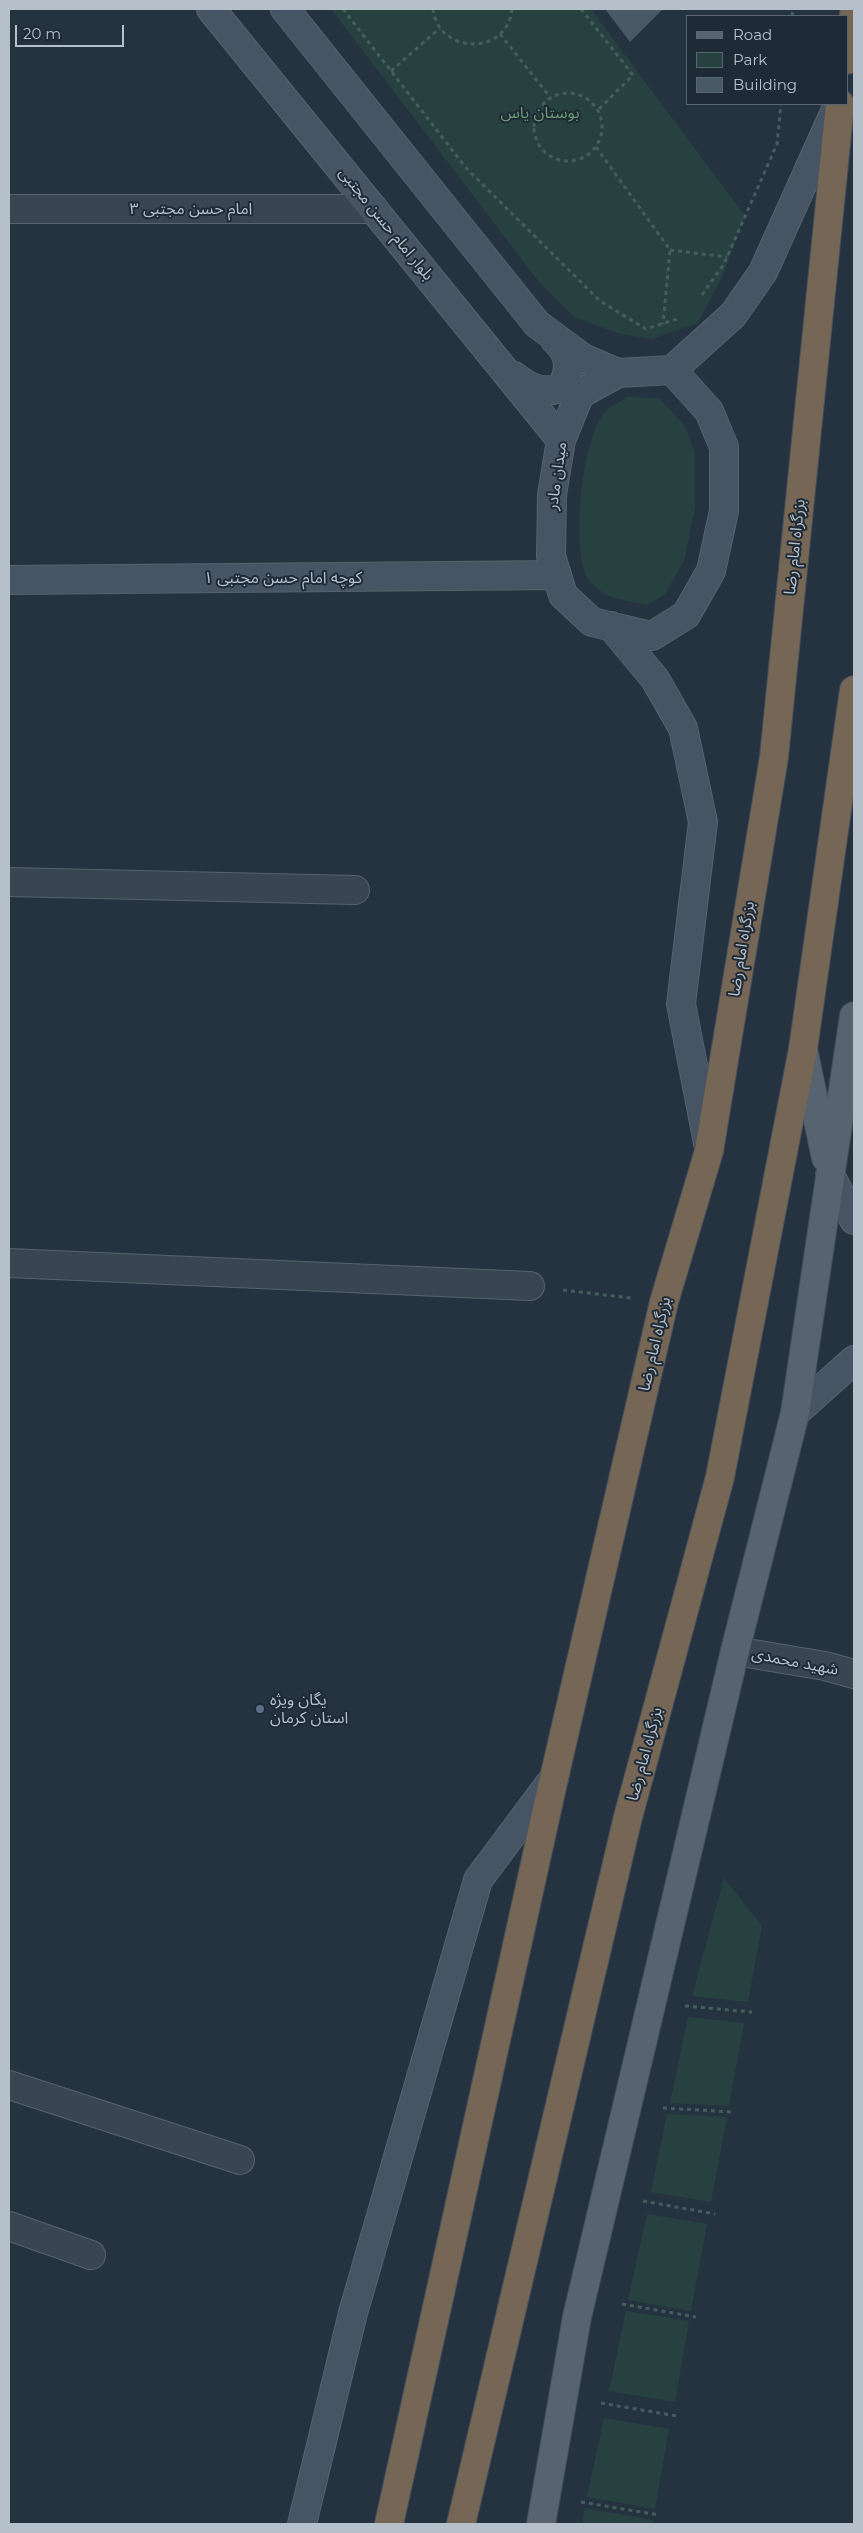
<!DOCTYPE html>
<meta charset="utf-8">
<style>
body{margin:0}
#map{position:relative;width:863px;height:2533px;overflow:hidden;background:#253340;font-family:Montserrat,sans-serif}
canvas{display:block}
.frame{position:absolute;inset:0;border:10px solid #b5c0ca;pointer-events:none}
.legend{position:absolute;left:686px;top:15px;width:162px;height:90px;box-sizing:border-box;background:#1e2a35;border:1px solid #5a6671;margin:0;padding:6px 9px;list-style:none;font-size:15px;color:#b5c0ca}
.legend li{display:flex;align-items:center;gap:10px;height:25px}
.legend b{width:25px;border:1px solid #5a6671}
.scale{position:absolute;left:15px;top:25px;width:109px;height:22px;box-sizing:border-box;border:2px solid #b5c0ca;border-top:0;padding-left:6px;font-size:15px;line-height:18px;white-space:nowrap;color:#b5c0ca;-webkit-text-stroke:4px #1e2a35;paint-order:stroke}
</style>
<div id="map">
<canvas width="863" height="2533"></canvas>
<div class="frame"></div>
<ul class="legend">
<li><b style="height:6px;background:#576470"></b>Road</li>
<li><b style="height:14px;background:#274141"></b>Park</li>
<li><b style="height:14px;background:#495966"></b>Building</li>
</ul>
<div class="scale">20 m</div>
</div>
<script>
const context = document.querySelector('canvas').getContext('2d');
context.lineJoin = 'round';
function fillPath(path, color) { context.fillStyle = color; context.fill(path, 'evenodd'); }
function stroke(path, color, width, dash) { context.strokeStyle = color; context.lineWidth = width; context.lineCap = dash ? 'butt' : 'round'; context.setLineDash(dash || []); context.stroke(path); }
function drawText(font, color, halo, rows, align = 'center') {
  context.font = font + ' Montserrat,"Noto Sans Arabic",sans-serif'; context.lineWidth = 4; context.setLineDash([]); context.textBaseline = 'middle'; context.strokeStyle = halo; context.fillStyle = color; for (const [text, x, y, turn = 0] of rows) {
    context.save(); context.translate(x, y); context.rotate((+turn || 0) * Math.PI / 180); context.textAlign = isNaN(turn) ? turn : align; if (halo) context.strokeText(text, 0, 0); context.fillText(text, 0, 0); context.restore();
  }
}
fillPath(new Path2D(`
 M 331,9 L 591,9 L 745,216 L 722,277 L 698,323 L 652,339 L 617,333 L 574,317 L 539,282 Z
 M 627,397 L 659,398 L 685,426 L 695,453 L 695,508 L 684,561 L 665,594 L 647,605 C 626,600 602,599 589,580 C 570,553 582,435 605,412 C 611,406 620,402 627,397 Z
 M 724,1878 L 762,1926 L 748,2002 L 692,1996 Z
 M 688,2017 L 744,2023 L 729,2106 L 670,2103 Z
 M 667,2114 L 727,2117 L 711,2202 L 651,2192 Z
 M 647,2214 L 707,2224 L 691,2311 L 628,2300 Z
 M 626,2311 L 689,2321 L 675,2402 L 609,2391 Z
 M 604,2418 L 669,2429 L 655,2509 L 587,2497 Z
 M 585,2508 L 653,2520 L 652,2524 L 582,2524 Z`), '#274141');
fillPath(new Path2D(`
 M 605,9 L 663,9 L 630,42 Z`), '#495966');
const street = new Path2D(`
 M 9,209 L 374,209
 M 9,882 L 355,890
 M 9,1263 L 530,1286
 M 735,1651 L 825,1666 L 854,1674
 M 9,2085 L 240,2160
 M 9,2226 L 91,2255`);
const secondary = new Path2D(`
 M 211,9 L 561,440
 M 285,9 L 537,324 L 583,358 L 618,373
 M 672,370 L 709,411 L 724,447 L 724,511 L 711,571 L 686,615 L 652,636 L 592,622 L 563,595 L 551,556 L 552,495 L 561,440 L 580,394 L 618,373 Z
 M 672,370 L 733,315 L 763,272 L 838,105
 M 514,376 C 529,388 542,394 561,388 C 571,371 571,354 555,340
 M 9,580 L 557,575
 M 611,626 L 655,679 L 683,728 L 703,822 L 681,1004 L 709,1148
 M 830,1175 L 854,1220
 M 795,1413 L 854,1360
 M 302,2524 L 353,2313 L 478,1880 L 554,1778`);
const primary = new Path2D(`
 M 803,1049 L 826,1158
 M 541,2524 L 577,2317 L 735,1651 L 795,1413 L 854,1016`);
const highway = new Path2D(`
 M 847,60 L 854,14
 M 389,2524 L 554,1778 L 664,1302 L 709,1151 L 774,757 L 840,104
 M 461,2524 L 628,1817 L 720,1477 L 803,1049 L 854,690`);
stroke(street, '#57636d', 30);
stroke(secondary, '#57636d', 30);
stroke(primary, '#424e59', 30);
stroke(highway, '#44505a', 30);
stroke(new Path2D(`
 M 343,9 L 466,168 L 600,301 L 646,329 L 677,319
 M 433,9 C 438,55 508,56 512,9
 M 581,9 L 633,75 L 598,110
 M 792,16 L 793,9
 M 500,34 L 550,97
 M 391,71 L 440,28
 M534 127a34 34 0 1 1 68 0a34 34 0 1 1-68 0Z
 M 596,147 L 670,250 L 663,324
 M 670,250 L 727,257
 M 702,295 L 724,264 L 777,144 L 781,104
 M 563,1290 L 631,1298
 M 685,2006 L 752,2012
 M 663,2108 L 733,2112
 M 643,2201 L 715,2214
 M 622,2304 L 696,2317
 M 601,2403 L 677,2416
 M 581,2502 L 659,2515`), '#455d5d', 3, [4, 4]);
stroke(street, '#394550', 28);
stroke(secondary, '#475463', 28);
stroke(primary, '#576470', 28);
stroke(highway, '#766656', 28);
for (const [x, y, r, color] of [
 [260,1709,5,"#5c6f8a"]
]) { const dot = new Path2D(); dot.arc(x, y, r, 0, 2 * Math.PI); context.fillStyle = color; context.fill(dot); stroke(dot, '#1e2a35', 2); }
drawText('16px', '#6c9b72', '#1e2a35', [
 ["بوستان یاس",540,113]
]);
drawText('16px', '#b5c0ca', '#1e2a35', [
 ["امام حسن مجتبی ۳",191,209],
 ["بلوار امام حسن مجتبی",386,224,51],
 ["میدان مادر",557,476,-82],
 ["بزرگراه امام رضا",795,547,-84],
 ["کوچه امام حسن مجتبی ۱",283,578],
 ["بزرگراه امام رضا",742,949,-81],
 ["بزرگراه امام رضا",655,1344,-77],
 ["شهید محمدی",795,1662,11],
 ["بزرگراه امام رضا",645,1754,-75]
]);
drawText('16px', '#b5c0ca', '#1e2a35', [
 ["یگان ویژه",270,1700],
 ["استان کرمان",270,1718]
], 'left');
</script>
